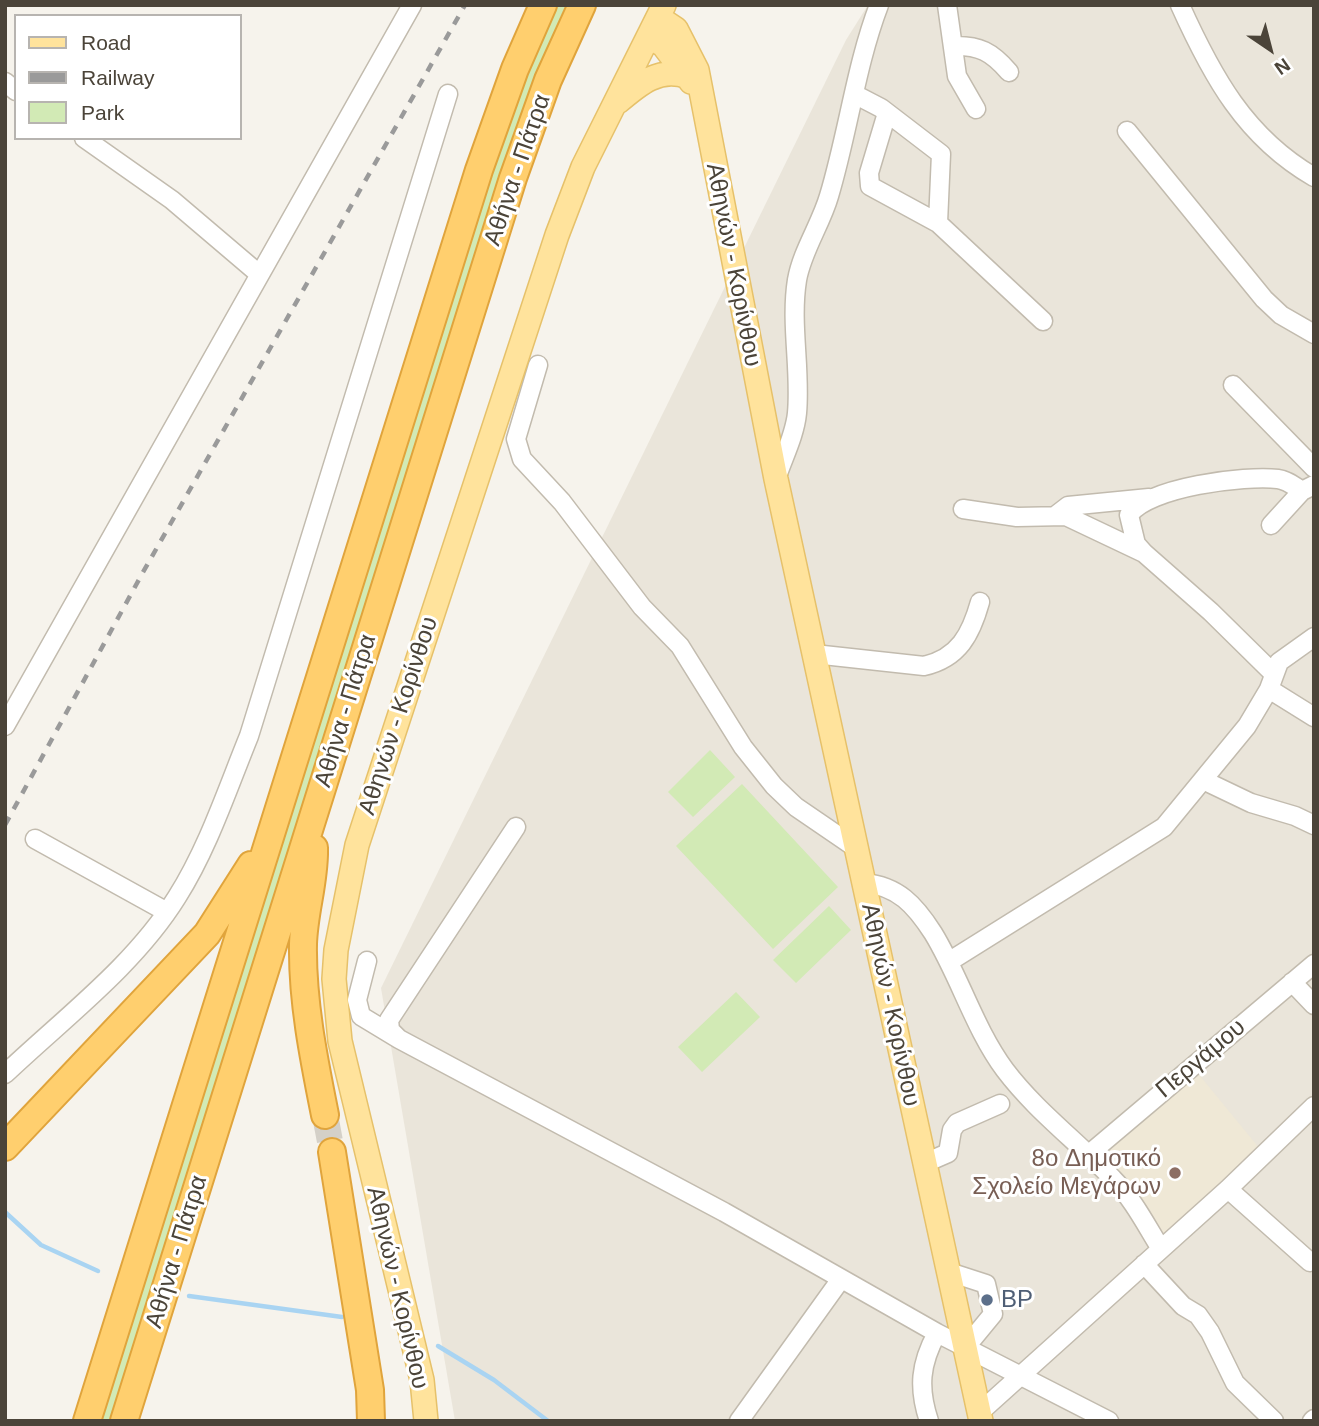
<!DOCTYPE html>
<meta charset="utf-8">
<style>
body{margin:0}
#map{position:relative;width:1319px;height:1426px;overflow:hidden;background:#f6f3ec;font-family:Arial,sans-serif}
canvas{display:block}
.frame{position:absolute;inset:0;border:7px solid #4b4439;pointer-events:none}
.legend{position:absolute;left:14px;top:14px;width:228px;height:126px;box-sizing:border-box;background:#fff;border:2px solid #b7b4b0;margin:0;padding:9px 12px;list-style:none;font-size:21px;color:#4b4439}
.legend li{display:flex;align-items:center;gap:14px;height:35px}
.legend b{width:35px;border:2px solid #b7b4b0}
.north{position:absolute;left:1235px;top:14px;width:70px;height:70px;-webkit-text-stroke:5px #fff;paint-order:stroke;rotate:145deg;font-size:19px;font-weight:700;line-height:28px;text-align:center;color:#4b4439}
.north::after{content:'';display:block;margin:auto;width:24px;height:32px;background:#4b4439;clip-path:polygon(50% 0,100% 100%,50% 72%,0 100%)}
</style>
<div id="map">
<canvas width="1319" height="1426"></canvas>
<div class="frame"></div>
<ul class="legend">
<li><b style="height:9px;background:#ffe39c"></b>Road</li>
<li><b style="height:9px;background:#9a9a9a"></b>Railway</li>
<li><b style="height:19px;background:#d2eab5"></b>Park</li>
</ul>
<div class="north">N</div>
</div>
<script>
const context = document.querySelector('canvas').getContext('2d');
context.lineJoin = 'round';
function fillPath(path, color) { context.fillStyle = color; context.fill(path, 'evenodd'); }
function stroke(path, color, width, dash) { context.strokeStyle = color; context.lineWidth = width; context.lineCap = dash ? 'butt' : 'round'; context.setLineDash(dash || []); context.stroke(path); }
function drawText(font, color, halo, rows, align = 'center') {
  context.font = font + ' Arial,sans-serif'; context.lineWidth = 6; context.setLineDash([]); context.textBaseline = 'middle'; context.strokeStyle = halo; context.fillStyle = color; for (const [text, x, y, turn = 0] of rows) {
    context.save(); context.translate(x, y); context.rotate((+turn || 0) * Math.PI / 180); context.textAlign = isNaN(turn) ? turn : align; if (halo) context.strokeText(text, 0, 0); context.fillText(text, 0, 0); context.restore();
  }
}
fillPath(new Path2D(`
 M 868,5 L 1314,5 L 1314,1421 L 455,1421 L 381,988 L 846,40 Z`), '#eae5da');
fillPath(new Path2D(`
 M 1196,1071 L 1260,1149 L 1162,1240 L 1150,1210 L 1098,1154 Z`), '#efe8d6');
fillPath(new Path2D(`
 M 558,5 L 566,5 L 535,75 L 500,175 L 109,1421 L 101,1421 L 492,173 L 528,73 Z
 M 710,750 L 735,777 L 693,817 L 668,792 Z
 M 742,784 L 838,887 L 773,949 L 676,846 Z
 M 829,906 L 851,930 L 796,983 L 773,960 Z
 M 736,992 L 760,1017 L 702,1072 L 678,1047 Z`), '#d2eab5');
stroke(new Path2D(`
 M 5,1212 L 41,1245 L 98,1271
 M 189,1296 L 342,1317
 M 438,1346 L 494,1380 L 548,1421`), '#a9d4f2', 4.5);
stroke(new Path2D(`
 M 325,1115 L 332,1152`), '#d4d0c8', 26, [26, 13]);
const minor = new Path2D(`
 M 947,5 L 957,76 L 976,109
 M 1180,5 C 1212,76 1245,137 1314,177
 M 953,46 C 979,45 992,52 1009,72
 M 5,82 L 16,91
 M 856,95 L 881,108 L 941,154 L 938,223 L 1043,321
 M 887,113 L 869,173 L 870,186 L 938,223
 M 1127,131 L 1264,299 L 1281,315 L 1314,334
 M 84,138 L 172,200 L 259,274
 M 538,365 L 516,439 L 522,459 L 562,502 L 642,607 L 680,646 L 743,747 L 774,786 L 796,807 L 856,848
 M 1233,385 L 1314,468
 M 776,479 C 783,458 795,435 797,413 C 801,369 790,324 797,280 C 802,251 821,224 829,196 C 848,133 856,65 879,5
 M 963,509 L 1017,517 L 1066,516 L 1144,553
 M 1055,516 L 1068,506 L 1149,498
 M 1271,525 L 1302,491 L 1314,485
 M 814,654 L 924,666 C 959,658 971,634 980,602
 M 1274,674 L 1211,612 L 1144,553 L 1136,544 L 1129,515 C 1148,487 1245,475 1278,479 C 1287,480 1294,486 1302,491
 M 1269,689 L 1314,717
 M 5,726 L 412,5
 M 1205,781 L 1251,803 L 1295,816 L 1314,825
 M 516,827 L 389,1020 L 390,1030 L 399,1039 L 724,1212 L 937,1333 L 1109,1421
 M 35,839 L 167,912
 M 864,883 C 898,886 915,905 933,933 C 960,977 974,1028 1005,1070 C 1036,1111 1077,1141 1113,1179 C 1133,1199 1146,1225 1161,1249
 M 367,961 L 357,1000 L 361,1016 L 399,1039
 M 950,961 L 1164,827 L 1247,726 L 1269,689 L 1279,662 L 1314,637
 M 1292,982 L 1314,1005
 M 5,1074 C 64,1018 134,966 177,897 C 208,848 227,790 249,736 L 448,94
 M 1088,1155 L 1314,964
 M 925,1163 L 948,1153 L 952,1130 L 957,1123 L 1000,1104
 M 1228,1189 L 1310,1262
 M 1144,1264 L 1183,1306 L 1198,1315 L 1210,1332 L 1235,1383 L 1274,1421
 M 949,1272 L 986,1284 L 993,1314 L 965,1348
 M 979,1413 L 1228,1189 L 1314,1106
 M 739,1421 L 841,1279
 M 929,1421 C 918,1388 920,1364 937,1333
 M 1312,1421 L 1314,1419`);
const major = new Path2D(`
 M 658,17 L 676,29 L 697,70 L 776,479 L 981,1421
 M 649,37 L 663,45 L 691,82
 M 618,102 C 639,84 660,66 688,77
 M 426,1421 L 422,1380 L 340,1041 L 334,979 L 336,950 L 357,845 L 557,235 L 583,167 L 664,5`);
const highway = new Path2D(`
 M 314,848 C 315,880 304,911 303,944 C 302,1001 314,1060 325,1115
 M 5,1147 L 207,934 L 251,865
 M 332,1152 L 370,1390 L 371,1421
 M 87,1421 L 479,170 L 515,69 L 543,5
 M 124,1421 L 513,178 L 548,80 L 582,5`);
stroke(minor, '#c2bbae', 21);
stroke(major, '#e6c16a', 26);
stroke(highway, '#e0a43c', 30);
stroke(minor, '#fff', 18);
stroke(major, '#ffe39c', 23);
stroke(highway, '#ffcf6e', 26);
stroke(new Path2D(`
 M 5,825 L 142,574 L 465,5`), '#9a9a9a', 4.5, [9, 9]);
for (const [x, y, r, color] of [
 [1175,1173,7,"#8d6e63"],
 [987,1300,7,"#5c6f8a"]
]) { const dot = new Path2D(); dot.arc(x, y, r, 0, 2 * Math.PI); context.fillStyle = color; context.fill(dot); stroke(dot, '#fff', 2.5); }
drawText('24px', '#4b4439', '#fff', [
 ["Αθήνα - Πάτρα",518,170,-71],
 ["Αθηνών - Κορίνθου",733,265,79],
 ["Αθήνα - Πάτρα",346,711,-73],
 ["Αθηνών - Κορίνθου",399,716,-72],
 ["Αθηνών - Κορίνθου",890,1005,78],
 ["Περγάμου",1201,1059,-40],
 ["Αθήνα - Πάτρα",177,1252,-73],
 ["Αθηνών - Κορίνθου",397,1288,77]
]);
drawText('24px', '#785e54', '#fff', [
 ["8ο Δημοτικό",1161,1159],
 ["Σχολείο Μεγάρων",1161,1187]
], 'right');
drawText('24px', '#4e5e75', '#fff', [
 ["BP",1001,1300]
], 'left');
</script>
